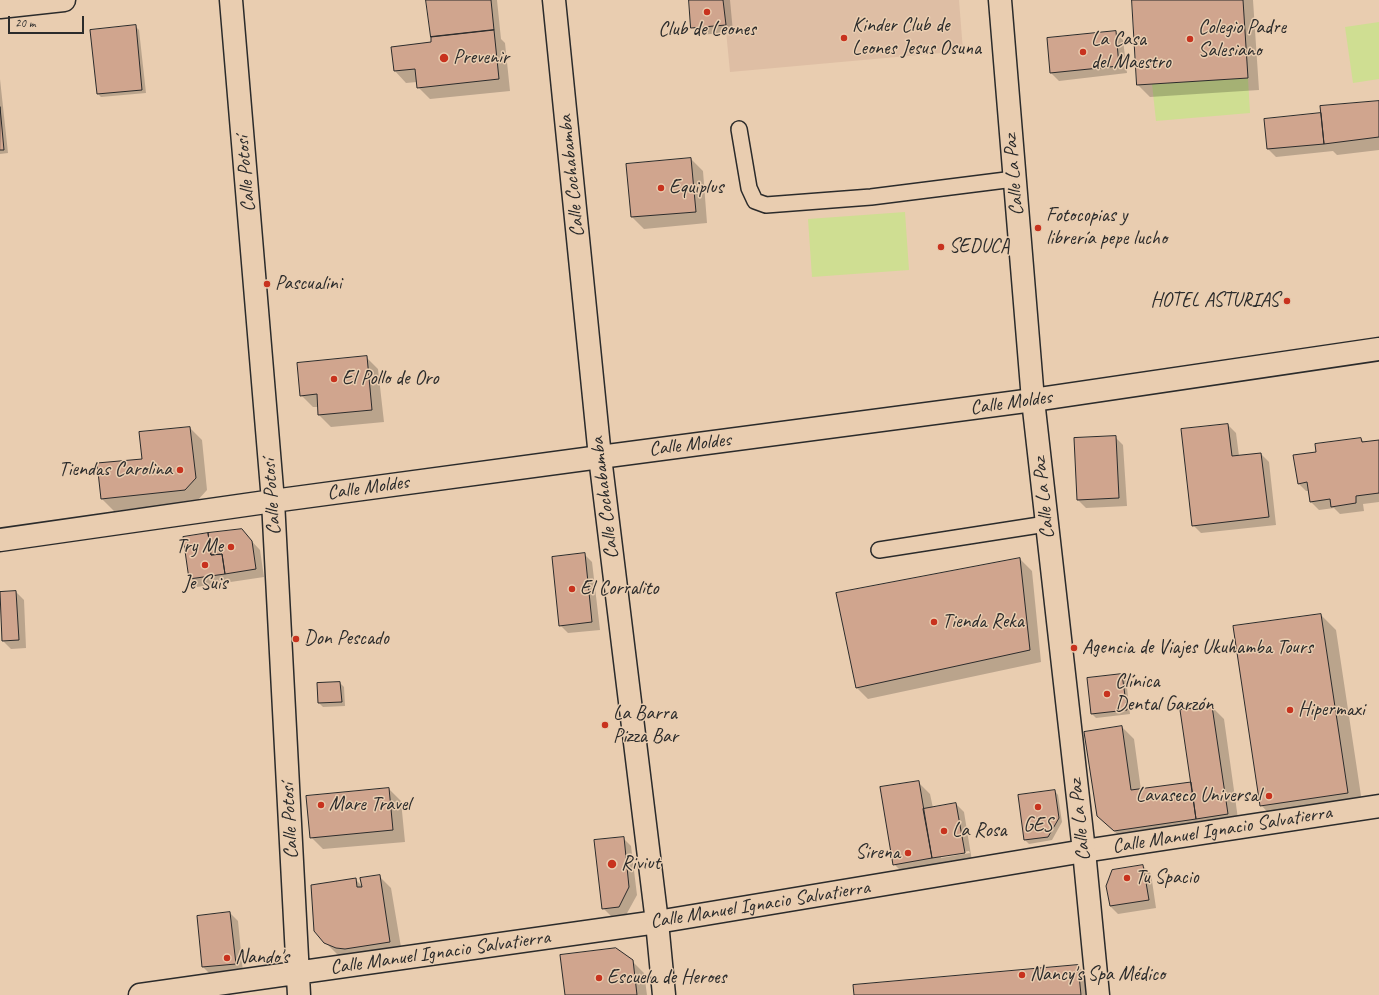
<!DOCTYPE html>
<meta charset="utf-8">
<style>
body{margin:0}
#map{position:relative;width:1379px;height:995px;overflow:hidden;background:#e9cdb0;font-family:Caveat,sans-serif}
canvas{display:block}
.scale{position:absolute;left:8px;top:16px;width:76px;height:18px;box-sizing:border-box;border:2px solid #2b2b2b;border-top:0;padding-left:5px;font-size:12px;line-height:14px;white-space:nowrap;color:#2b2b2b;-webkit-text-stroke:3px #e9cdb0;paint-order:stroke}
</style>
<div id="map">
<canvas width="1379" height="995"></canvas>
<div class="scale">20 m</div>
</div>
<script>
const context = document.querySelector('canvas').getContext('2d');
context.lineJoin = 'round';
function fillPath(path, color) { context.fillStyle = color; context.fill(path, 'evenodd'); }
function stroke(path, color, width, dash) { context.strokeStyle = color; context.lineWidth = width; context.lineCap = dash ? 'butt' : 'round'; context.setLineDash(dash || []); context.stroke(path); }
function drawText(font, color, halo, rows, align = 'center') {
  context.font = font + ' Caveat,sans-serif'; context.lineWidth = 3; context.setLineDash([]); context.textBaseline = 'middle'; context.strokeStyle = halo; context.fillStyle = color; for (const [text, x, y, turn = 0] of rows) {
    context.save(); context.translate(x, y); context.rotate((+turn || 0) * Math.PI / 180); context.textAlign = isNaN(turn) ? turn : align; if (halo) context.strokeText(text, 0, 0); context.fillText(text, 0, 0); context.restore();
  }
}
fillPath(new Path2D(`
 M 723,0 L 959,0 L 963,51 L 730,72 Z`), '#debea4');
fillPath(new Path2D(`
 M 1379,22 L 1379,79 L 1353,83 L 1345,27 Z
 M 1248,78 L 1250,113 L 1156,121 L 1152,84 Z
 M 905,212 L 909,270 L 812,277 L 808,219 Z`), '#cfde92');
fillPath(new Path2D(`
 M 427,0 L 497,0 L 501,39 L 505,43 L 510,91 L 430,99 L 418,87 L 417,82 L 406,83 L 395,71 L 392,47 L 432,43 Z
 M 690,0 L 730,0 L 733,32 L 700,35 L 692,27 Z
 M 1133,0 L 1253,0 L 1259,90 L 1150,97 L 1138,85 Z
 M 135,26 L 139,30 L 146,93 L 101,97 L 98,94 Z
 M 1115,32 L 1123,40 L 1127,73 L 1059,81 L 1051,73 L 1048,39 Z
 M 0,79 L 8,153 L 0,154 Z
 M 1379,102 L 1379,150 L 1337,155 L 1333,151 L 1276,157 L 1268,149 L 1322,114 Z
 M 691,159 L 703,171 L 707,223 L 644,229 L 632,217 L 627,165 Z
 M 367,358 L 378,369 L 384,422 L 331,427 L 319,415 L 319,407 L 313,407 L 301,395 Z
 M 1228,425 L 1236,433 L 1239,456 L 1261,454 L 1269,462 L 1276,525 L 1201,533 L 1193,525 Z
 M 190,428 L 202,440 L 207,490 L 197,501 L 114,511 L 102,499 L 143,459 Z
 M 1115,437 L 1123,445 L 1127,506 L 1086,508 L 1078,500 Z
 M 1361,439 L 1365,443 L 1379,441 L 1379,502 L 1363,504 L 1364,511 L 1340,514 L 1334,508 L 1319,510 L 1311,502 L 1309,491 L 1306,491 L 1298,483 L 1317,453 Z
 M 241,530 L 260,550 L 264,577 L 197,587 L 189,579 Z
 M 584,554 L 592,562 L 600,630 L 568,633 L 560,625 Z
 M 1020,559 L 1032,571 L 1041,662 L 868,699 L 856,687 Z
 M 16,592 L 24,600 L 26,648 L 11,649 L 3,641 Z
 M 1321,615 L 1336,630 L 1363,809 L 1276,821 L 1261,805 Z
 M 1122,675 L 1126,679 L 1130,714 L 1096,718 L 1092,714 L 1088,679 Z
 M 340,683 L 344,687 L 345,706 L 323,707 L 319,703 Z
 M 1212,707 L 1224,719 L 1239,826 L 1127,843 L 1098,816 L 1122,727 L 1134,739 L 1141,790 L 1192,783 Z
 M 918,782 L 930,794 L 933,808 L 956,804 L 964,812 L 972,861 L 906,876 L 894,864 ZM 969,851 L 970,853 L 941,858 L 941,856 Z
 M 389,789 L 401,801 L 405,842 L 323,849 L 311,837 L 307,797 Z
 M 1055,791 L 1058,795 L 1062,822 L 1052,840 L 1029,844 L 1025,840 Z
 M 623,838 L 631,846 L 637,895 L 626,915 L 611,916 L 603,908 Z
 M 1143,866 L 1151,874 L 1156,908 L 1118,914 L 1110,906 Z
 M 379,876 L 391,888 L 402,953 L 343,958 L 337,954 L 325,942 L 355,879 L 363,887 Z
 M 230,913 L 238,921 L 243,972 L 211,975 L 203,967 L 198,916 Z
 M 632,961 L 644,973 L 647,995 L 566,995 Z
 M 1078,966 L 1093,982 L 1095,995 L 855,995 Z`), '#0003');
const building = new Path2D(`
 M 426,0 L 491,0 L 494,30 L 431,37 Z
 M 689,0 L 723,0 L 726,25 L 691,28 Z
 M 1132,0 L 1243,0 L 1248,78 L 1137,85 Z
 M 136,25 L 142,90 L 97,94 L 90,30 Z
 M 494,30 L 499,79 L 417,88 L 415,69 L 394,71 L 391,47 L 431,42 L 431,37 Z
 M 1116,31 L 1119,66 L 1050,73 L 1047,38 Z
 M 1379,101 L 1379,137 L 1324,144 L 1320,106 Z
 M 0,107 L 4,150 L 0,150 Z
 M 1321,113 L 1324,144 L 1267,149 L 1264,119 Z
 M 691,158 L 696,212 L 631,217 L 626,164 Z
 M 367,356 L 372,410 L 318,415 L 317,394 L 300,396 L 297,363 Z
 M 1228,424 L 1232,456 L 1261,453 L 1269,517 L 1192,526 L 1181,429 Z
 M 190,427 L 196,478 L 185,490 L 101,499 L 97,463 L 142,459 L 139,432 Z
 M 1116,436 L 1119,498 L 1077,500 L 1074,438 Z
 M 1361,438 L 1362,442 L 1379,440 L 1379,493 L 1356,496 L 1356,503 L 1331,507 L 1330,499 L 1310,502 L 1307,482 L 1298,484 L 1293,455 L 1316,452 L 1315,444 Z
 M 242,529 L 252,541 L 256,569 L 225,574 L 222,554 L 211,555 L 208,533 Z
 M 208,533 L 211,555 L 222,554 L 225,574 L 189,579 L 183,537 Z
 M 585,553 L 592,622 L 559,626 L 552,557 Z
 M 1020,558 L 1030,650 L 856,688 L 836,593 Z
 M 16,591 L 19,640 L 2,641 L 0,592 Z
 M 1321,614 L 1348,793 L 1260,806 L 1233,626 Z
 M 1122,674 L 1127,710 L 1091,714 L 1087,678 Z
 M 340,682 L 342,702 L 318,703 L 317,683 Z
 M 1212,706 L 1228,814 L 1196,819 L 1180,710 Z
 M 1122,726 L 1131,790 L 1191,782 L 1196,819 L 1114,831 L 1097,816 L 1084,732 Z
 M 919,781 L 932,858 L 893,865 L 880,787 Z
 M 389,788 L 393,830 L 310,838 L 306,796 Z
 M 1055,790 L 1059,818 L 1048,837 L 1024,840 L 1018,795 Z
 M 956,803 L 965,853 L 932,858 L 923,809 Z
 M 624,837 L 629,887 L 619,907 L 602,909 L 594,840 Z
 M 1143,865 L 1149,900 L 1110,906 L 1106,886 L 1112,870 Z
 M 380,875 L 390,942 L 345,949 L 336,948 L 324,943 L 314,931 L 311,885 L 356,878 L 357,887 L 362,887 L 360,878 Z
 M 230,912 L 236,964 L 202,967 L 197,916 Z
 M 616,948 L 633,960 L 637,995 L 565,995 L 560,955 Z
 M 1078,965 L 1081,995 L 854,995 L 853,985 Z`);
fillPath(building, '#d0a58e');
stroke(building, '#2b2b2b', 1);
const service = new Path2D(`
 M 739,129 L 749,188 L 755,201 L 766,205 L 871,197 L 1014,179
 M 879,550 L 1046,524`);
const minor = new Path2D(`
 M 231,0 L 273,501 L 299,995
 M 0,7 L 64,0
 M 0,540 L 273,501 L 600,457 L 1033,400 L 1379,349
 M 140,995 L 657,922 L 1084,851 L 1379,806`);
const tertiary = new Path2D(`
 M 554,0 L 600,457 L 657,922 L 664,995
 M 1000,0 L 1033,400 L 1084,851 L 1098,995`);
stroke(service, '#2b2b2b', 18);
stroke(minor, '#2b2b2b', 25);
stroke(tertiary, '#2b2b2b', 25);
stroke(service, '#e9cdb0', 15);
stroke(minor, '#e9cdb0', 22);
stroke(tertiary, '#e9cdb0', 22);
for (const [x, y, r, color] of [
 [707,12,4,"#c8321e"],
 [844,38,4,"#c8321e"],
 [1190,39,4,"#c8321e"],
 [1083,52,4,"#c8321e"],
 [444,58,5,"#c8321e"],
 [661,188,4,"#c8321e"],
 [1038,228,4,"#c8321e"],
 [941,247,4,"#c8321e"],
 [267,284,4,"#c8321e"],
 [1287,301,4,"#c8321e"],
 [334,379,4,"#c8321e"],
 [180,470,4,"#c8321e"],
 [231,547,4,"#c8321e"],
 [205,565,4,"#c8321e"],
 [572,589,4,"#c8321e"],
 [934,622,4,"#c8321e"],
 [296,639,4,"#c8321e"],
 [1074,648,4,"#c8321e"],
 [1107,694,4,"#c8321e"],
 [1290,710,4,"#c8321e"],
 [605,725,4,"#c8321e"],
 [1269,796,4,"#c8321e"],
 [321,805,4,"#c8321e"],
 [1038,807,4,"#c8321e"],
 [944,831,4,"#c8321e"],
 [908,853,4,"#c8321e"],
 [612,864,5,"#c8321e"],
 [1127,878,4,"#c8321e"],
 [227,958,4,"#c8321e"],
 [1022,975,4,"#c8321e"],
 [599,978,4,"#c8321e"]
]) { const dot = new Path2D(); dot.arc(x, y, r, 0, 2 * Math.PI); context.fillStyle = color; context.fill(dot); stroke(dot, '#e9cdb0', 1.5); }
drawText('20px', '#2b2b2b', '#e9cdb0', [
 ["Kinder Club de",852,26],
 ["Leones Jesus Osuna",852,49],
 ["Colegio Padre",1198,28],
 ["Salesiano",1198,51],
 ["Club de Leones",707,30,"center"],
 ["La Casa",1091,40],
 ["del Maestro",1091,63],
 ["Prevenir",453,58],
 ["Equiplus",669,188],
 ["Fotocopias y",1046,216],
 ["librería pepe lucho",1046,239],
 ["SEDUCA",949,247],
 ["Pascualini",275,284],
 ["HOTEL ASTURIAS",1279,301,"right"],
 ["El Pollo de Oro",342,379],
 ["Tiendas Carolina",172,470,"right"],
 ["Try Me",223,547,"right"],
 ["Je Suis",205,584,"center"],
 ["El Corralito",580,589],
 ["Tienda Reka",942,622],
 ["Don Pescado",304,639],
 ["Agencia de Viajes Ukuhamba Tours",1082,648],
 ["Clínica",1115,682],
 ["Dental Garzón",1115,705],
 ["Hipermaxi",1298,710],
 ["La Barra",613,714],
 ["Pizza Bar",613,737],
 ["Lavaseco Universal",1261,796,"right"],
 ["Mare Travel",329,805],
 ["GES",1038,826,"center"],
 ["La Rosa",952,831],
 ["Sirena",900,853,"right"],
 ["Riviut",621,864],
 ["Tu Spacio",1135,878],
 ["Nando's",235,958],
 ["Nancy's Spa Médico",1030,975],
 ["Escuela de Heroes",607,978]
], 'left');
drawText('20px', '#2b2b2b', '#e9cdb0', [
 ["Calle Potosí",246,174,-95],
 ["Calle La Paz",1014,175,-95],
 ["Calle Cochabamba",572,176,-96],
 ["Calle Moldes",1011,403,-8],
 ["Calle Moldes",690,445,-7],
 ["Calle Moldes",368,488,-8],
 ["Calle Potosí",272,497,-94],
 ["Calle Cochabamba",605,498,-97],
 ["Calle La Paz",1044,498,-96],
 ["Calle La Paz",1080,820,-96],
 ["Calle Potosí",290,821,-93],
 ["Calle Manuel Ignacio Salvatierra",1222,830,-9],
 ["Calle Manuel Ignacio Salvatierra",760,905,-9],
 ["Calle Manuel Ignacio Salvatierra",440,953,-8]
]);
</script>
